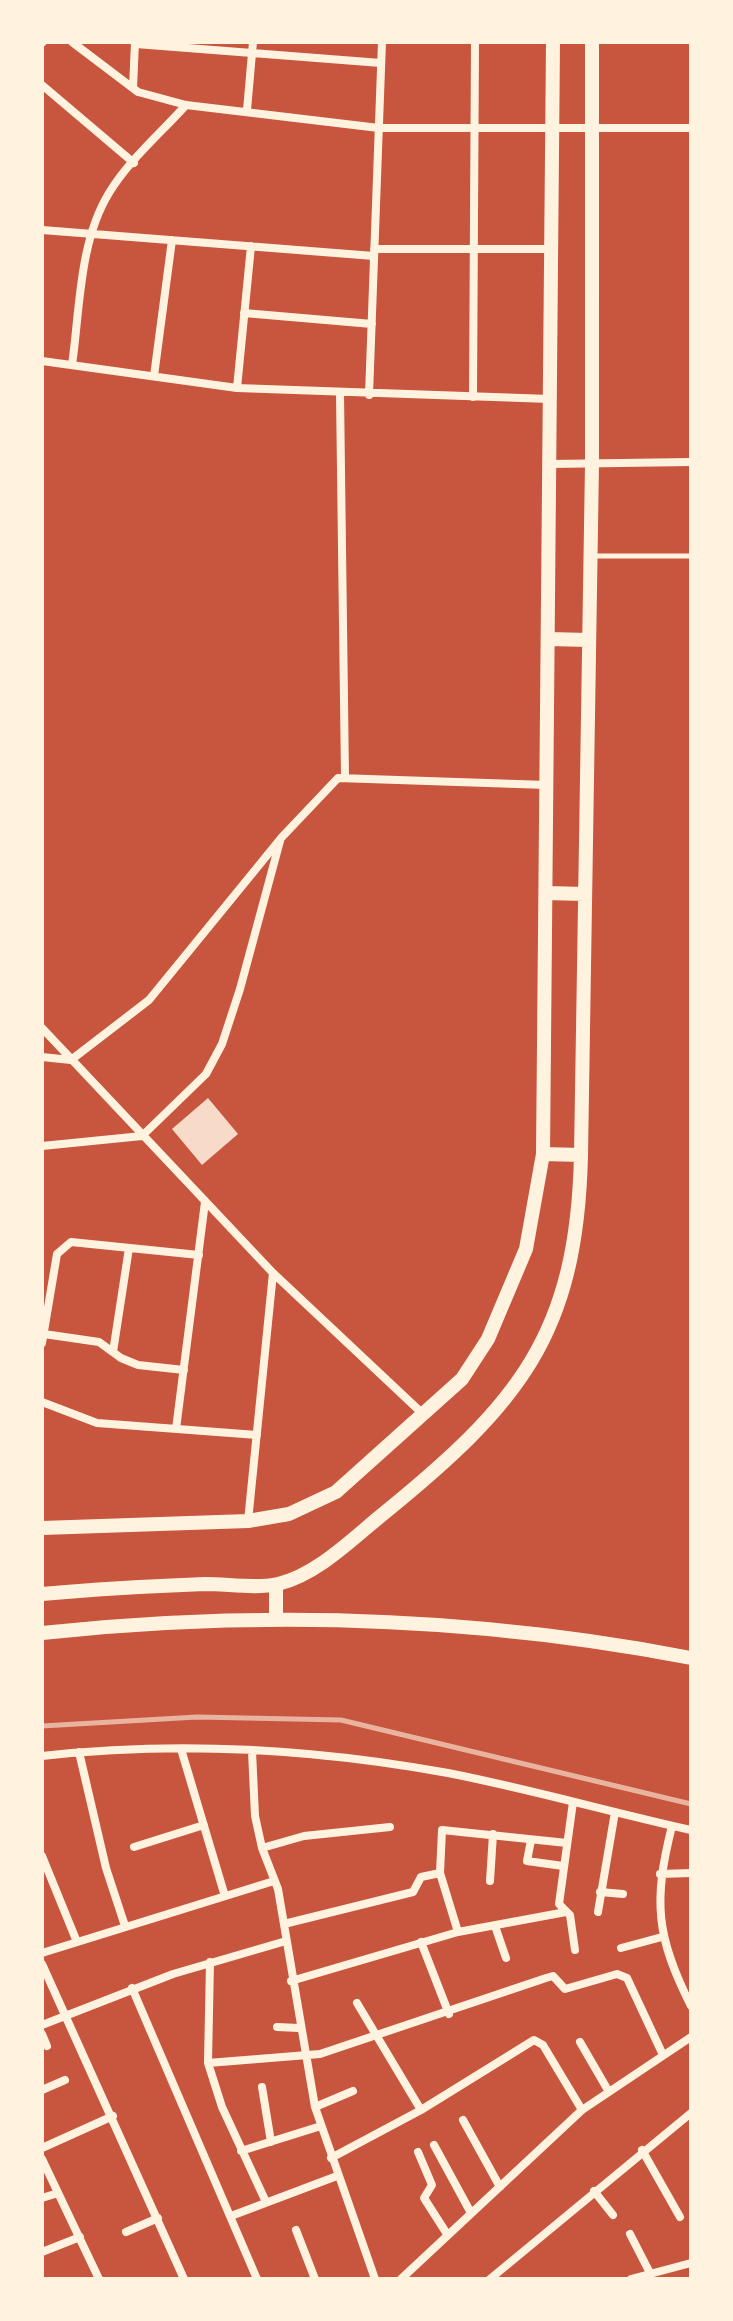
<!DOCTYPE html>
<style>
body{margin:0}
#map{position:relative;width:733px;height:2321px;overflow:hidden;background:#c8553d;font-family:"Sofia Sans Condensed",sans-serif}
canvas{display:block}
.frame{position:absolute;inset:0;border:44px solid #fff3e0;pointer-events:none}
</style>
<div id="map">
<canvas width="733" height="2321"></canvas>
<div class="frame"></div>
</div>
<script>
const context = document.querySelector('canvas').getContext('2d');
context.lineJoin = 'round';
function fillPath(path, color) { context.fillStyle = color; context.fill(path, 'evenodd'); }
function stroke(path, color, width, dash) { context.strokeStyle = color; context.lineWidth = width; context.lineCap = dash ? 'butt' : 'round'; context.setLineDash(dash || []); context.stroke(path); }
fillPath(new Path2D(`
 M 208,1098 L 238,1134 L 202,1165 L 172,1129 Z`), '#f7dbc8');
stroke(new Path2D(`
 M 591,556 L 691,556`), '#fff3e0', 5);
stroke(new Path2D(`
 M 72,42 L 138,92 L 186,105 L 379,128 L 691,128
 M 42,43 L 43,42
 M 136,44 L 381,63
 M 42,85 L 134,163
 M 133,88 L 135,42
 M 247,110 L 253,42
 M 42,230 L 374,256
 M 374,249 L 551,249
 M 244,313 L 372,324
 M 42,361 L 237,388 L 550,399
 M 72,365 C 80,309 79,242 109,193 C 128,161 161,133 186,105
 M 154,376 L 172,240
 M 237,388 L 251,246
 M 340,394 L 345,777
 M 369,395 L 382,42
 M 473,397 L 475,42
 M 550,464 L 691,462
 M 42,1028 L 273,1273 L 424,1415
 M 42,1057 L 71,1060 L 149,1000 L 282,837 L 338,778 L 547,785
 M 42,1146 L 142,1136 L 206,1074 L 222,1044 L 240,989 L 280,841
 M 44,1334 L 99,1342 L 121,1358 L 138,1365 L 184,1370
 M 42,1343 L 57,1254 L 71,1242 L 199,1255
 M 113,1352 L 129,1248
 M 42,1402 L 97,1423 L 257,1435
 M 176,1429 L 205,1202
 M 248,1521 L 273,1273
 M 181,1749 L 224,1893
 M 252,1751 L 255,1816 L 262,1848 L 278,1889 L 315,2107 L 375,2279
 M 79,1752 L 106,1868 L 125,1926
 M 42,1756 C 176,1741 316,1749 448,1773 C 530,1789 610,1812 691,1830
 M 573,1802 L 559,1904 L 570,1915 L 575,1950
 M 672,1826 C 653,1901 656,1937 691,2006
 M 531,1840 L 527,1861 L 563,1866
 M 134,1847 L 204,1825
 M 262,1848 L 304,1836 L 390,1827
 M 42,1856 L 77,1942
 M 660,1874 L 691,1873
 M 490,1881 L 493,1834
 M 600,1892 L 623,1894
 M 598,1912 L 615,1812
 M 284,1924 L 413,1892 L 421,1877 L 440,1873
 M 495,1926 L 506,1958
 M 458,1932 L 440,1873 L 442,1830 L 567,1843
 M 421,1942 L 449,2014
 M 621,1948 L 662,1937
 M 42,1953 L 274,1881
 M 210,1962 L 208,2063 L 222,2107 L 266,2202
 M 42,1964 L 184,2279
 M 291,1981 L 458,1932 L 566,1912
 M 132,1988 L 257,2279
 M 357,2003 L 421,2110
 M 42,2025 L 173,1974 L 286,1941
 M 277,2027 L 299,2028
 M 42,2034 L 47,2046
 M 580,2042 L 609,2092
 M 208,2063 L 320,2054 L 546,1978 L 553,1976 L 565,1989 L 617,1974 L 627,1978 L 663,2055
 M 262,2087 L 271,2142
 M 42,2090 L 65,2080
 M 315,2107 L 353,2091
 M 463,2120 L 500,2187
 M 434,2145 L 471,2213
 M 42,2148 L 113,2116
 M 642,2150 L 680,2217
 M 241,2151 L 321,2126
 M 418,2152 L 432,2185 L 424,2198 L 447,2234
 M 331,2158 L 421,2110 L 534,2040 L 543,2045 L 582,2110
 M 42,2159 L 99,2279
 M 594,2191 L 613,2215
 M 42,2198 L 58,2193
 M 231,2216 L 337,2176
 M 296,2230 L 315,2279
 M 126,2232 L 158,2218
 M 630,2234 L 650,2273
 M 42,2252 L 80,2237
 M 401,2279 L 582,2110 L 691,2037
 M 490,2279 L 691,2113
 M 631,2279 L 691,2263`), '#fff3e0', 8);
stroke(new Path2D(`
 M 548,639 L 589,640
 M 546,893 L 585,894
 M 543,1154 L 581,1155
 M 42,1528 L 248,1521 L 289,1514 L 336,1492 L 462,1379 L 488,1339 L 526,1249 L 543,1154 L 553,42
 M 42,1594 C 96,1589 151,1586 205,1584 C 228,1584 256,1589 278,1584 C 318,1574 352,1539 383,1514 C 518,1404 577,1336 581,1155 L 592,464 L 592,42
 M 276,1620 L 276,1585
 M 42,1633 C 258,1610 478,1617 691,1658`), '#fff3e0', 14);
stroke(new Path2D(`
 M 42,1726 L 197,1717 L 341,1720 L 691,1804`), '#e9b49f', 5);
</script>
